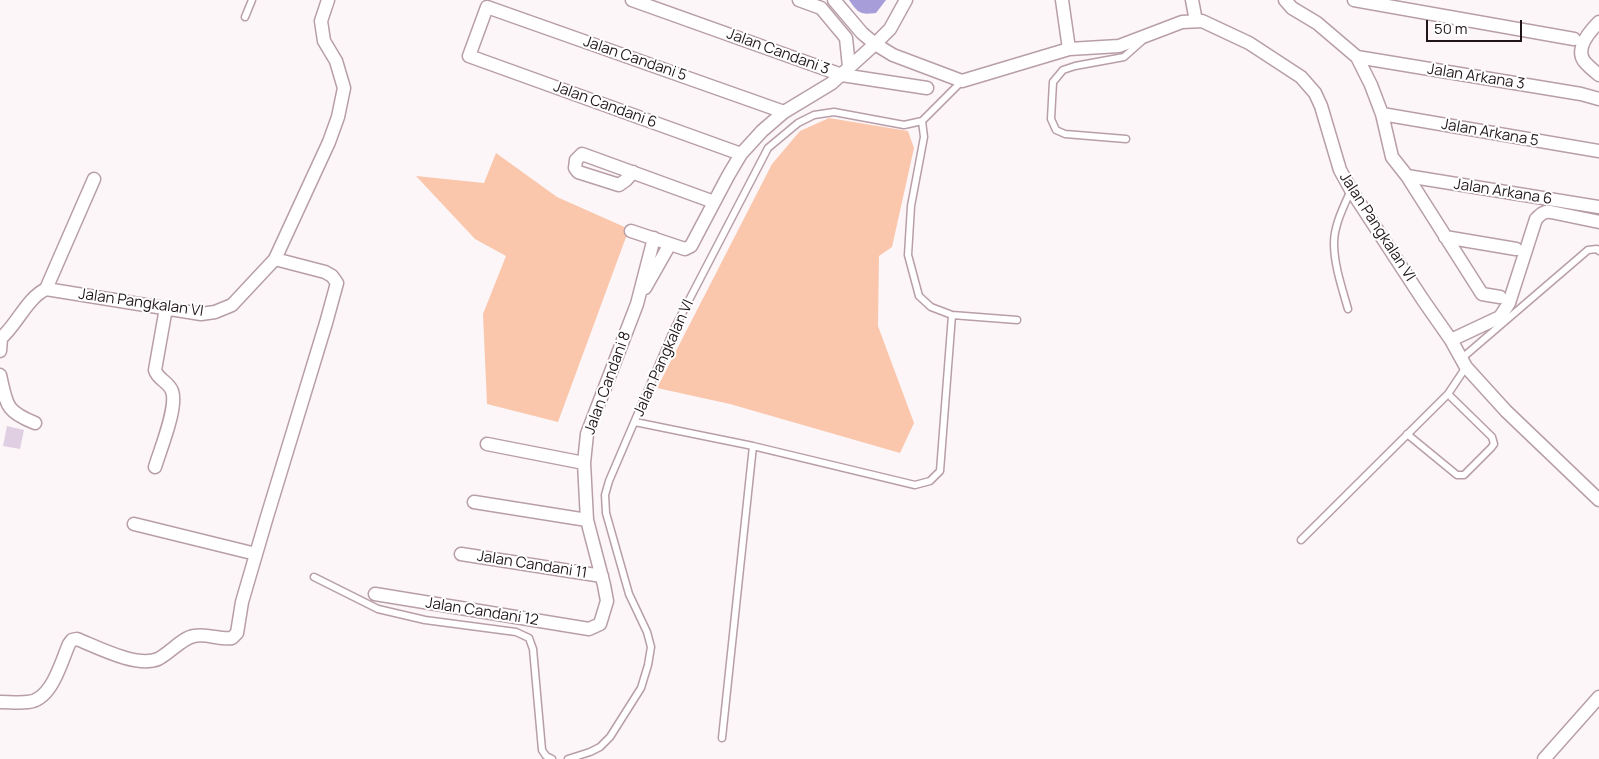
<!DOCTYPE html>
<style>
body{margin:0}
#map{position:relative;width:1599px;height:759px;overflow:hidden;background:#fcf6f8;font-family:Manrope,sans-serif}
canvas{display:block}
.scale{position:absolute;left:1426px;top:20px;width:96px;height:22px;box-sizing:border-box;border:2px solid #20161a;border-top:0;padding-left:6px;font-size:15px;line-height:18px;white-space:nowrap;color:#20161a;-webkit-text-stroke:4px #fff;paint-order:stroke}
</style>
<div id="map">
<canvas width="1599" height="759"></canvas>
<div class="scale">50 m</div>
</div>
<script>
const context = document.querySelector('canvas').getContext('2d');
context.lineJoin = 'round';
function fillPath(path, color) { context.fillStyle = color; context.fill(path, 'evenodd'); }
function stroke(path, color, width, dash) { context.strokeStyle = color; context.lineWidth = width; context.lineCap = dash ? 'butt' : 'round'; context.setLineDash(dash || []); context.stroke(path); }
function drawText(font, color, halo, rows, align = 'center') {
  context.font = font + ' Manrope,sans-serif'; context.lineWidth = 4; context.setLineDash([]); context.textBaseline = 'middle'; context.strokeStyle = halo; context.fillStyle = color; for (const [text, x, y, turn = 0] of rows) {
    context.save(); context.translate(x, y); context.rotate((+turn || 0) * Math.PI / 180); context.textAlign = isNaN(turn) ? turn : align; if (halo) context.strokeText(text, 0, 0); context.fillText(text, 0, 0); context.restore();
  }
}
fillPath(new Path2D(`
 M 829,118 L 908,131 L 914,148 L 892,247 L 879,256 L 878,326 L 914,423 L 900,453 L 730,404 L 657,388 L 772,164 L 800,131 Z
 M 496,153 L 557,197 L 629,229 L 558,422 L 487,404 L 483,314 L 506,256 L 475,239 L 416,176 L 484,183 Z`), '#fac7ac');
fillPath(new Path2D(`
 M 849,0 L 886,0 L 876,13 C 860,15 858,13 849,0 Z`), '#a79dd9');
fillPath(new Path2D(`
 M 7,426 L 24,430 L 20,449 L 3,446 Z`), '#e0cee3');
const service = new Path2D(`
 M 245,17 L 252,0
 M 922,121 L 924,137 L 911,206 L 908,255 L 919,296 L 931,307 L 952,315
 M 1126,139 L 1065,134 L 1056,130 L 1051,119 L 1053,82 L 1063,70 L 1075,66 L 1124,57 L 1142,41
 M 1348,309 C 1342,288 1334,265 1334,243 C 1334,225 1344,206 1351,190
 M 1461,359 L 1588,250 L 1597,249 L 1599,251
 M 635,422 L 753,446 L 915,485 L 930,481 L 940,471 L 952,315 L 1017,320
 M 1407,434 L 1457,475 L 1464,475 L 1491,448 L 1494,444 L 1492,437 L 1448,394
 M 1301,540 L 1448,394 L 1466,367
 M 314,577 L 378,609 L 425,620 L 516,632 L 529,638 L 533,649 L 542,750 L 546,756 L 552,759
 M 722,738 L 753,446
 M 568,759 L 590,752 L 600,747 L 610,737 L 641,688 L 648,665 L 651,647 L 647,632 L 629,594 L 606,513 L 605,495 L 609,481 L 674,329 L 768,148 L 798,123 L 814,115 L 834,112 L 904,125 L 922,121 L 962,81`);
const minor = new Path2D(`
 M 632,0 L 842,75 L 927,88
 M 799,0 L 821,8 L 846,38 L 849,67
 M 834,0 L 862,33 L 875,44 L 893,55 L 962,81 L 1069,49 L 1119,46 L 1182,22 L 1202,21 L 1249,43 L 1301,77 L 1315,93 L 1321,106 L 1340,170 L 1351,190 L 1423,300 L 1451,340 L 1466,367 L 1506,411 L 1599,500
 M 1062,0 L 1069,49
 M 1192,0 L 1196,21
 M 1285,0 L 1292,8 L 1317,23 L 1357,57 L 1371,85 L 1382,114 L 1392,157 L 1407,176 L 1482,294 L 1500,297
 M 1354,0 L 1574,39
 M 1599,22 C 1590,31 1575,48 1584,61 C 1588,66 1594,71 1599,75
 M 1357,57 L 1581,94 L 1599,99
 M 1382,114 L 1599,151
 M 741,154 L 469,56 L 487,7 L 784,112
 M 633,172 L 626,180 L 619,185 L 578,172 L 575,168 L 576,160 L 582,154 L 714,202
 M 1407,176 L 1599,207
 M 631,231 L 685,249 L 691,246 L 728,176 L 741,154 L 762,131 L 784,112 L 832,83 L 875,44 L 890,29 L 906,0
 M 1445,237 L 1516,249
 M 645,288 L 670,244
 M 46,289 L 94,179
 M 0,339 C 17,325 26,299 46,289 L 201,314 L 215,312 L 232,305 L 275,259 L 329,142 L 338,117 L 344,88 L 336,61 L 324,41 L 321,21 L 328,0
 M 1451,340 L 1500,317 L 1509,303 L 1536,219 C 1541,214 1544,211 1551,212 L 1599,222
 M 0,351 L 1,338
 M 0,375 C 7,405 5,411 35,423
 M 487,444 L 584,463
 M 155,467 C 160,450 178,407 172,391 C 168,381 158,380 155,370 L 166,308
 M 474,502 L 587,520
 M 134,524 L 256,554
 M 461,554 L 602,576
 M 375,594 L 589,629 L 600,624 L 607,601 L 604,585 L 587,520 L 584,463 L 587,434 L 637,304 L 654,238
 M 0,702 C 9,702 19,703 28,702 C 52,700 61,662 69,644 L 72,640 L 77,639 C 97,647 137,668 158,659 C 170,653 182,638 194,636 C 206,633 220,640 232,638 L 237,633 L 242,602 L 266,520 L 326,323 L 337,283 L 332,276 L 325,272 L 275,259
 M 1544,759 L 1599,697`);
stroke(service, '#b89ea9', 9);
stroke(minor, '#b89ea9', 15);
stroke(service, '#fff', 6);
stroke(minor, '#fff', 12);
drawText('15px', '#20161a', '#fff', [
 ["Jalan Candani 3",778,52,20],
 ["Jalan Candani 5",635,59,19],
 ["Jalan Arkana 3",1476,77,9],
 ["Jalan Candani 6",605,105,20],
 ["Jalan Arkana 5",1490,133,10],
 ["Jalan Arkana 6",1503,192,9],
 ["Jalan Pangkalan VI",1377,227,57],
 ["Jalan Pangkalan VI",141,303,8],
 ["Jalan Pangkalan VI",664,358,-66],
 ["Jalan Candani 8",608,383,-70],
 ["Jalan Candani 11",532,565,9],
 ["Jalan Candani 12",482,612,9]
]);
</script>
